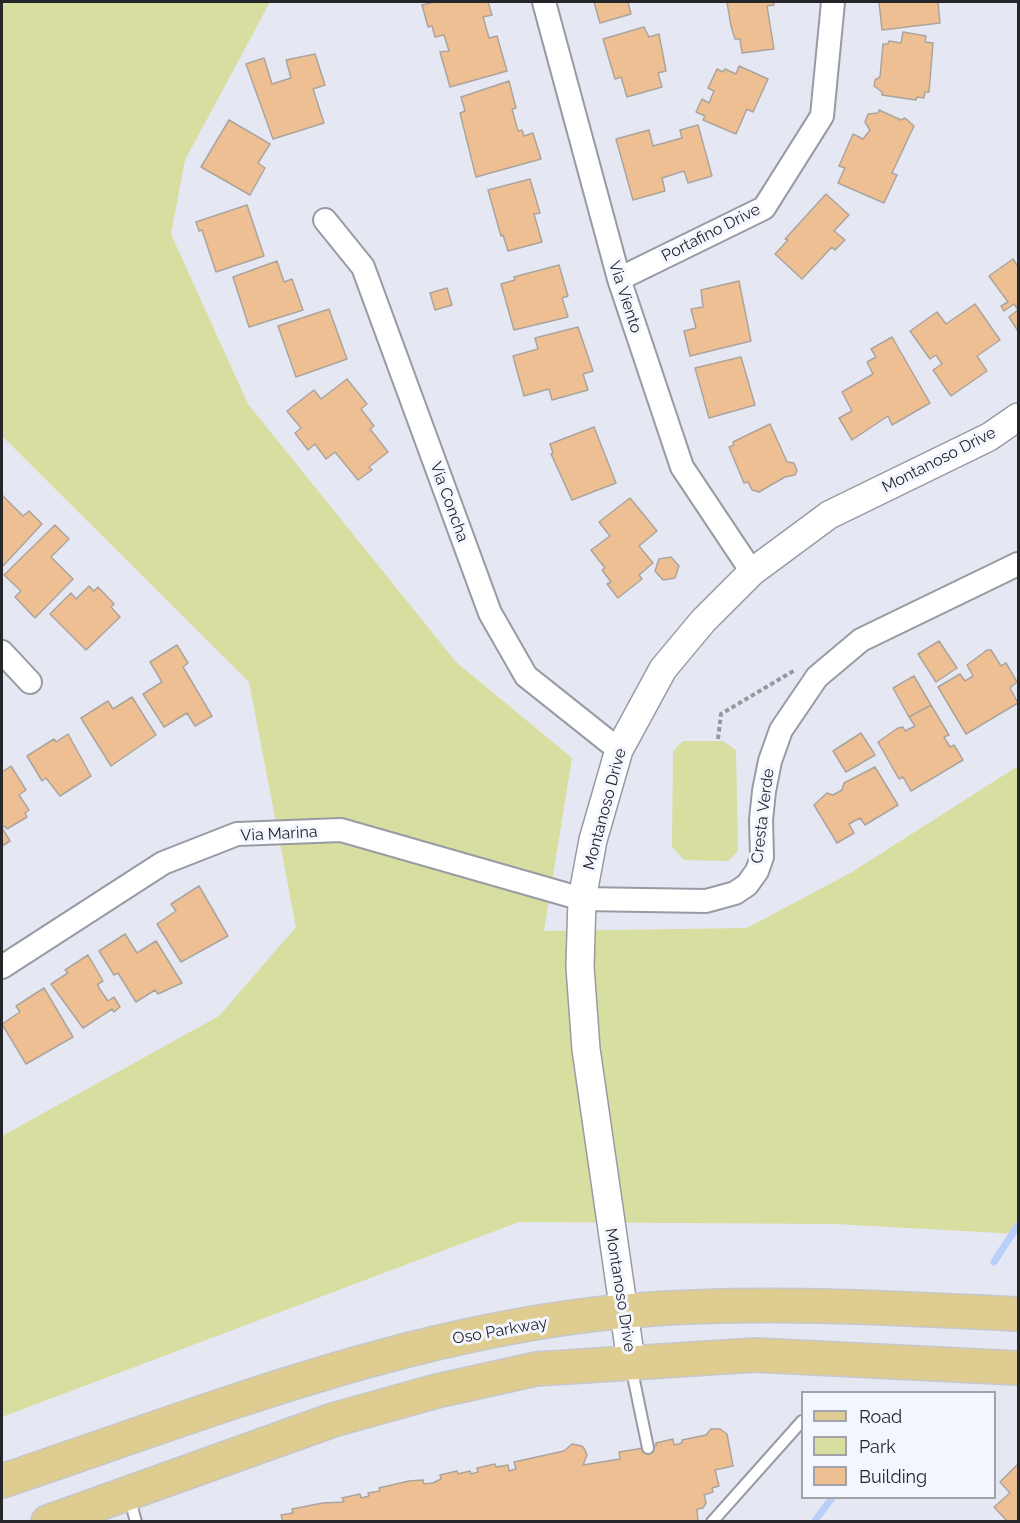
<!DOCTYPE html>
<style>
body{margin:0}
#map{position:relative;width:1020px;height:1523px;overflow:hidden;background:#e5e8f3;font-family:Raleway,sans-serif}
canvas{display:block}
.frame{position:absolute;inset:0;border:3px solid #25262a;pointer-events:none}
.legend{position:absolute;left:801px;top:1391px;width:195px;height:108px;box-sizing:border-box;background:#f3f6fe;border:2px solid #a1a3a9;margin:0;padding:8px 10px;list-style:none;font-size:18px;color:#25262a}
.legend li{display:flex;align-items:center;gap:12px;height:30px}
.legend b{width:30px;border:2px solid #a1a3a9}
</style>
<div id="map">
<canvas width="1020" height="1523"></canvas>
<div class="frame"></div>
<ul class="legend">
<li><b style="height:8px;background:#decc91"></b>Road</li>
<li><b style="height:16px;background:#d8dda0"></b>Park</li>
<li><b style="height:16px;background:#efbf94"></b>Building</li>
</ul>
</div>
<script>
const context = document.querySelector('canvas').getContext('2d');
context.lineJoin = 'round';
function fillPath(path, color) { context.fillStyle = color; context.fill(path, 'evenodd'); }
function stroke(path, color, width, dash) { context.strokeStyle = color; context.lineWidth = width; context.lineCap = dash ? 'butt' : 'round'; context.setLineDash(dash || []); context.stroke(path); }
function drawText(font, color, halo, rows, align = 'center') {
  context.font = font + ' Raleway,sans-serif'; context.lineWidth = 6; context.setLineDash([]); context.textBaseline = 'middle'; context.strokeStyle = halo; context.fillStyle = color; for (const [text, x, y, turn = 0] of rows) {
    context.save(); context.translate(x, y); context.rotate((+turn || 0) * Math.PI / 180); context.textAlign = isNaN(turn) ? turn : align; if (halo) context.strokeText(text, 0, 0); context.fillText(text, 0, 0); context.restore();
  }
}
fillPath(new Path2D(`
 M 2,2 L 270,2 L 185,160 L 171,234 L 248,404 L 456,662 L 572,758 L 544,931 L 747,928 L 852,872 L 1018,766 L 1018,1234 L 835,1224 L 519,1222 L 2,1417 L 2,1136 L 219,1016 L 296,927 L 249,682 L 2,436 Z
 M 683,741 L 723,741 L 736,750 L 738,851 L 728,861 L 684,860 L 672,847 L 673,751 Z`), '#d8dda0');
stroke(new Path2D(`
 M 994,1262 L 1018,1225
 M 814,1522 L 832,1498`), '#b8d0f9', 7);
const building = new Path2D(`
 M 435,2 L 488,2 L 492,15 L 483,17 L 489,38 L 497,36 L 507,71 L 450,87 L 440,52 L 449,51 L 444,35 L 435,37 L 432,26 L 428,27 L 422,5 Z
 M 594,2 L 628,2 L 631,14 L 600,23 Z
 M 727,2 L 773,2 L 774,5 L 767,6 L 774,49 L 742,53 L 740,39 L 735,39 L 731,26 Z
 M 879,2 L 938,2 L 940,23 L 882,30 Z
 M 644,27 L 649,37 L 659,34 L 666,71 L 658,73 L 662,87 L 627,97 L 621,77 L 615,79 L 603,39 Z
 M 903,32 L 926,36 L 925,42 L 933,43 L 929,92 L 925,92 L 924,98 L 917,97 L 916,100 L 882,95 L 882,92 L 874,86 L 875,80 L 880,77 L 883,44 L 888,44 L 889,41 L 901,43 Z
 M 315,54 L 325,85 L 313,89 L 324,123 L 273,139 L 246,64 L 264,58 L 272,84 L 291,78 L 286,60 Z
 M 739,66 L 768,79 L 753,112 L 747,109 L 736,134 L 703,120 L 705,116 L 696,112 L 702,99 L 709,103 L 714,91 L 708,88 L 717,69 L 723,72 L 725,69 L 736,74 Z
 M 509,81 L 516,108 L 512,109 L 518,131 L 522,130 L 524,136 L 533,133 L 541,159 L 476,177 L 460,113 L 465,111 L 461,97 Z
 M 879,110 L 901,120 L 905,118 L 914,126 L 892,173 L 897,175 L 884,203 L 838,183 L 845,168 L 839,166 L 853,134 L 863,139 L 870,130 L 865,122 L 868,114 L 878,113 Z
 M 229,120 L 270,144 L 258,163 L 265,168 L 250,195 L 201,167 Z
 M 698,125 L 712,176 L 688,183 L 684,171 L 662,178 L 665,191 L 633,200 L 616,139 L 649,130 L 653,146 L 682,138 L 680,130 Z
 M 530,179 L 540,213 L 534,214 L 542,242 L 508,251 L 503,235 L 501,236 L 488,190 Z
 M 826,194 L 849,215 L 834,231 L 845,240 L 835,250 L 832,247 L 802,279 L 775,254 L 788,240 L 785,239 Z
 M 247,205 L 264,256 L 216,272 L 202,230 L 199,231 L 196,222 Z
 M 1013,259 L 1018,267 L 1018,310 L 1014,304 L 1004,311 L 1001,306 L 1008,302 L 989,276 Z
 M 277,261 L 284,282 L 292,279 L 303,310 L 249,327 L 233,277 Z
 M 559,265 L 568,296 L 562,298 L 568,317 L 514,330 L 501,284 L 515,280 L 514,277 Z
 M 739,281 L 751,341 L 690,356 L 684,331 L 696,328 L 691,309 L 703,307 L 701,290 Z
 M 447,288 L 452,305 L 435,310 L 430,293 Z
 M 975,304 L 1000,340 L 977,356 L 987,371 L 951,396 L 933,370 L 942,364 L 936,355 L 930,359 L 910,331 L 937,312 L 946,324 Z
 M 329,309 L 347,359 L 296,377 L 278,326 Z
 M 1018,310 L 1018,331 L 1009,317 Z
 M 578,327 L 593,371 L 583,374 L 588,390 L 552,400 L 549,389 L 524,396 L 513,356 L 538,349 L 535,338 Z
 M 892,337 L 930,403 L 892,425 L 888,416 L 852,440 L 839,418 L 852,411 L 842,392 L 873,374 L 867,362 L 876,357 L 871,349 Z
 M 741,357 L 755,405 L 709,418 L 695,368 Z
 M 347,379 L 367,404 L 361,409 L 374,426 L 370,429 L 388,452 L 369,467 L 372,470 L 358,480 L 335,452 L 326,459 L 315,444 L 308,450 L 295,433 L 301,428 L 287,411 L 314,390 L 321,399 Z
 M 770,424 L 787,462 L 794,463 L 797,470 L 795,475 L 785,477 L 759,492 L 752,490 L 748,482 L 744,483 L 729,447 L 734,445 L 733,442 Z
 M 594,427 L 616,483 L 572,500 L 551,454 L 553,453 L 550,444 Z
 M 2,495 L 23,516 L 29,511 L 42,524 L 2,567 Z
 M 630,498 L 657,531 L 639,546 L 653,563 L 639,575 L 642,579 L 618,598 L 607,584 L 611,582 L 602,570 L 605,568 L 591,550 L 610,536 L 599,522 Z
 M 55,525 L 69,539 L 51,557 L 73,579 L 35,618 L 15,597 L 21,591 L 4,575 Z
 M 671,557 L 679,566 L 675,578 L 663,580 L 655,571 L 659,559 Z
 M 89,586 L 94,591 L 98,587 L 114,604 L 111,607 L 120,617 L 86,650 L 50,614 L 71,593 L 76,599 Z
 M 939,641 L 957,668 L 936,682 L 918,654 Z
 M 177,645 L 188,663 L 183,667 L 212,716 L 195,726 L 187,713 L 164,727 L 143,694 L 162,682 L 150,662 Z
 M 987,650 L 991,650 L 1001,666 L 1006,663 L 1017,682 L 1010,688 L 1018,703 L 966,734 L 938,687 L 960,674 L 965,681 L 973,676 L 967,665 Z
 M 914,676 L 931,705 L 909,717 L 893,688 Z
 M 132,697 L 156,735 L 111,766 L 81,718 L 108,701 L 113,709 Z
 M 931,705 L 949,735 L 944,737 L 950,747 L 954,745 L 963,760 L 911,791 L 903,777 L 899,779 L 878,742 L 898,728 L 903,727 L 905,731 L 915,726 L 909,717 Z
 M 861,733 L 875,755 L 846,772 L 833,751 Z
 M 68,734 L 91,776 L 60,796 L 46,778 L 42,781 L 27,756 L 54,739 L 56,742 Z
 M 11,766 L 26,790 L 19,795 L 29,810 L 25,813 L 27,817 L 7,829 L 5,826 L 2,828 L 10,841 L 2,846 L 2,772 Z
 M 875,767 L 898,805 L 865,825 L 860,818 L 849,824 L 854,833 L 837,843 L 814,805 L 827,793 L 833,795 L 842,790 L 844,783 Z
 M 199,886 L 228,936 L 181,962 L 157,924 L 176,911 L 171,904 Z
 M 125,934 L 137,953 L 156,941 L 182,983 L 158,994 L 155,990 L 136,1002 L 118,973 L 114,975 L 99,951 Z
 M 88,955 L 103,981 L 98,984 L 99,988 L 108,1001 L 114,997 L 120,1007 L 114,1012 L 112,1009 L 83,1028 L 51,984 L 68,973 L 65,970 Z
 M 44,988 L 73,1037 L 26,1064 L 2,1024 L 20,1012 L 16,1006 Z
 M 711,1429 L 720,1429 L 727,1434 L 733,1466 L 715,1470 L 719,1486 L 712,1488 L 713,1492 L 704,1495 L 706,1503 L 703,1508 L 697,1509 L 698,1522 L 283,1522 L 281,1515 L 293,1513 L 292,1509 L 323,1503 L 344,1502 L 342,1498 L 360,1494 L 361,1498 L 369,1496 L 368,1493 L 380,1491 L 379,1488 L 409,1481 L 423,1480 L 424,1484 L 433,1483 L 441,1479 L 440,1475 L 457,1471 L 458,1474 L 470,1471 L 471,1474 L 478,1472 L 477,1468 L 495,1464 L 496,1467 L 508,1465 L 509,1471 L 516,1469 L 514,1462 L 564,1451 L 572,1444 L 582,1446 L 585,1450 L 587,1455 L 583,1465 L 620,1459 L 619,1452 L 656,1446 L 656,1443 L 673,1439 L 674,1445 L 682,1443 L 682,1440 L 706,1435 Z
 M 1018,1464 L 1018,1522 L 1008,1522 L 994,1507 L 1010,1493 L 1000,1482 Z`);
fillPath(building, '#efbf94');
stroke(building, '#aca49c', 1.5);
const service = new Path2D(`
 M 631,1366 L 648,1448
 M 129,1496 L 136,1522
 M 712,1522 L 802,1421`);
const minor = new Path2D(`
 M 544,2 L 619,279 L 682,467 L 752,572
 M 325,220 L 363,267 L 490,613 L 526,676 L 619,750
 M 619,279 L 764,208 L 822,116 L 833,2
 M 2,652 L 30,682
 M 2,967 L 163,863 L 237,834 L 341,830 L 582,899 L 706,901 L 735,893 L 747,885 L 757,871 L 762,857 L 761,820 L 764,791 L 770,761 L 781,730 L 817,677 L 861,640 L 1018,564`);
const tertiary = new Path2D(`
 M 631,1361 L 586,1049 L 580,967 L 582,899 L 593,840 L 619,750 L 663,669 L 703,621 L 752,572 L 829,515 L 989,437 L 1018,417`);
const primary = new Path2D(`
 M 2,1481 C 205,1413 411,1330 626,1311 C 757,1300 888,1308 1018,1314
 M 48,1522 L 333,1420 L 437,1391 L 536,1369 L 755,1355 L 1018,1368`);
stroke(service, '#979ba4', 14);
stroke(minor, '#979ba4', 26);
stroke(tertiary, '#979ba4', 30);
stroke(primary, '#c6c7c8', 36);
stroke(new Path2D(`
 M 718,739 L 721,714 L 795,670`), '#9698a0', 4, [4.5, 3]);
stroke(service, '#fff', 10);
stroke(minor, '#fff', 22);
stroke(tertiary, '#fff', 27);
stroke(primary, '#decc91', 33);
drawText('16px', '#25262a', '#f3f6fe', [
 ["Portafino Drive",711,233,-27],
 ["Via Viento",625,297,72],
 ["Montanoso Drive",939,460,-27],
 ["Via Concha",449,502,70],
 ["Montanoso Drive",605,809,-75],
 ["Cresta Verde",763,816,-83],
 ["Via Marina",279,834,-3],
 ["Montanoso Drive",620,1290,81],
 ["Oso Parkway",500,1331,-10]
]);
</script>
